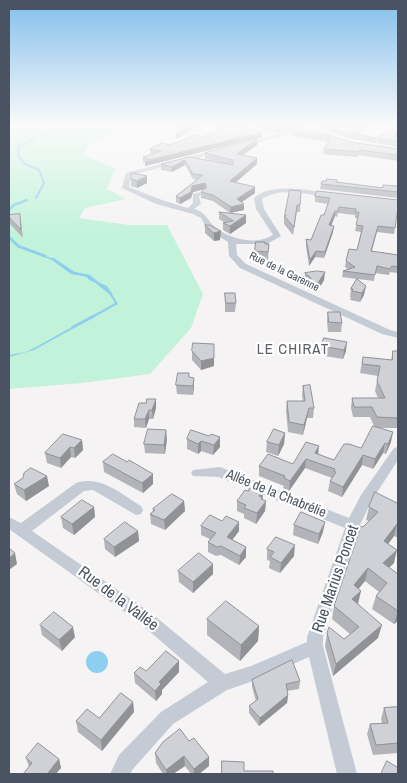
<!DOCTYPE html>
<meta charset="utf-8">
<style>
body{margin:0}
#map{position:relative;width:407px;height:783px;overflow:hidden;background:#f5f3f3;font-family:"Archivo Narrow",sans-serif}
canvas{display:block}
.frame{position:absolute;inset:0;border:10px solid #4a5361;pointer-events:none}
</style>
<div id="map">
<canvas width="407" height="783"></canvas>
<div class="frame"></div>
</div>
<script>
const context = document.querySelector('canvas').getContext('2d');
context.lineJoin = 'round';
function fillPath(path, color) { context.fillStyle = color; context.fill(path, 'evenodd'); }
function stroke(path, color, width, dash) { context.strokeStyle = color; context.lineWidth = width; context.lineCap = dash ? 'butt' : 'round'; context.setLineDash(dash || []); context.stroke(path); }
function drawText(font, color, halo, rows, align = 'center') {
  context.font = font + ' "Archivo Narrow",sans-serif'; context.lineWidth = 4.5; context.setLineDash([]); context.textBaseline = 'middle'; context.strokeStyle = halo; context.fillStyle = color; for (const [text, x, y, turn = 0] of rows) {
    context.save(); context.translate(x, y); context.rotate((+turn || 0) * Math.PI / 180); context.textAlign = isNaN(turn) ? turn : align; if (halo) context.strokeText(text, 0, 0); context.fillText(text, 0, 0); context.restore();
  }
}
fillPath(new Path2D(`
 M 9,126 L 109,126 L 116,128 L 118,134 L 90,142 L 83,155 L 115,168 L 107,189 L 126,199 L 85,208 L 79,218 L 129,225 L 167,225 L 203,294 L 191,328 L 150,374 L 82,383 L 9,389 Z`), '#c2f2da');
fillPath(new Path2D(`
 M 9,237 L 24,249 L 54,259 L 72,272 L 88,275 L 93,280 L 107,286 L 118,304 L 34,350 L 9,357 L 9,355 L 26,352 L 36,347 L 115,303 L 105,287 L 89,280 L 86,276 L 71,274 L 52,260 L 17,247 Z
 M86 662a11 11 0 1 1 22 0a11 11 0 1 1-22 0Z`), '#8ecfef');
stroke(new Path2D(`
 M 42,136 L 56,129 L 53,126
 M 34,139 L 19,146 L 18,156 L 25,164 L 39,170 L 44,183 L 36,198`), '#8ecfef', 2);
stroke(new Path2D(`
 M 9,210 L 14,205 L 27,200
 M 9,237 L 18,246 L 45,256
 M 53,259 L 74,273 L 89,276 L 111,294`), '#8ecfef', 2.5);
stroke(new Path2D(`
 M 73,327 L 94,316`), '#8ecfef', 3);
fillPath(new Path2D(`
 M 305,126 L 307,129 L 242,147 L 239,145 Z
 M 219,149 L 221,150 L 221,152 L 131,175 L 129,187 L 162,200 L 188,208 L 193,203 L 193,194 L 205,191 L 205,193 L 199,196 L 201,204 L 194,209 C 206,212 207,220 215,227 C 230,239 255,246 273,235 L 256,209 L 254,198 C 271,182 314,190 334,195 L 336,196 L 332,198 C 311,195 280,186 262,199 L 264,209 L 281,236 L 267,244 L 236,244 L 237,255 L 246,264 L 390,330 L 398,332 L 398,338 L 382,334 L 240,268 L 229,256 L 228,242 L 207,229 L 201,218 L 193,214 L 156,204 L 122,188 L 126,173 Z
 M 398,447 L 398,460 L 372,500 L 360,525 L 323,637 L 323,646 L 357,774 L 337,774 L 309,657 L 259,679 L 227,690 L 173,724 L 133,769 L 130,774 L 110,774 L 119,755 L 161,712 L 208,682 L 140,623 L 9,529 L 9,517 L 21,523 L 76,483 C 101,475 121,494 141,506 L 143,510 L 141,514 L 136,515 L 93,490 L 84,491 L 32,531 L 151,613 L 225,674 L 251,666 L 307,642 L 307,637 L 345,528 L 219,477 L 193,476 L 191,473 L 193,470 L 220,467 L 225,469 L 349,518 L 361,495 L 394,448 Z`), '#c4cbd4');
fillPath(new Path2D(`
 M 293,126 L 318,126 L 308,130 Z`), '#c5cddb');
fillPath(new Path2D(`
 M 205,126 L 223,126 L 262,137 L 145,166 L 145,163 L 143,163 L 143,157 L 152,154 L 151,154 L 150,149 L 170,145 L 203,137 L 219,130 Z
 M 245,126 L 293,126 L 293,128 L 276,133 Z
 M 318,126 L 371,126 L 357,134 L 376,138 L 376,143 L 351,139 L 318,128 Z
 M 398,126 L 398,136 L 396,137 L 398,138 L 398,147 L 376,143 L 377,138 Z
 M 303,127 L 351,142 L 398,149 L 398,161 L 358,155 L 357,157 L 323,154 L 324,149 L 328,142 L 290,135 L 291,130 Z
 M 257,139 L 257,145 L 243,155 L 257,158 L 257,164 L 235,183 L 255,187 L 255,193 L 242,202 L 244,210 L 230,213 L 213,201 L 201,198 L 201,192 L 205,189 L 193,192 L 191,198 L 180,204 L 176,202 L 176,196 L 197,180 L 193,179 L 185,165 L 172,172 L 161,170 L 161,164 L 189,157 L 224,163 L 205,159 L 205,153 Z
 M 147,176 L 147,183 L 137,188 L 131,186 L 131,179 Z
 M 337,182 L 383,188 L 398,186 L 398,198 L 320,189 L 321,184 Z
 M 301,191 L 300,212 L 297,212 L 293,235 L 284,224 L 284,216 L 285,214 Z
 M 315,196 L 398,200 L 398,212 L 397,213 L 394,234 L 377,232 L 372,251 L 398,255 L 398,273 L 390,272 L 389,275 L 375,273 L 374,281 L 358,279 L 364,295 L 360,302 L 350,300 L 351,298 L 350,297 L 351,289 L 357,279 L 342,277 L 343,271 L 348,269 L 345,267 L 346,261 L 357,250 L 361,232 L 355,231 L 358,218 L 355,218 L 355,215 L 338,213 L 337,217 L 335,216 L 331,226 L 333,232 L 324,258 L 315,257 L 309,266 L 306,246 L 306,239 L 311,240 L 324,215 L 328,204 L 315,202 Z
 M 219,212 L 246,215 L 246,223 L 230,234 L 223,230 L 223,223 L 224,222 L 219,219 Z
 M 9,215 L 21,222 L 23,238 L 9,223 Z
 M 205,225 L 209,225 L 220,240 L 214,241 L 205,233 Z
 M 256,242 L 269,244 L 268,260 L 255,259 Z
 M 305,273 L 324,280 L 317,292 L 308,290 L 308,285 L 304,281 Z
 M 225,293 L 236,303 L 235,312 L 225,312 Z
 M 328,312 L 342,323 L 341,332 L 328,332 L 327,321 Z
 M 324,338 L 346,351 L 343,359 L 319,355 L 321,346 Z
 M 192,351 L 214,366 L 201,370 L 192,360 Z
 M 393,351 L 398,351 L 398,428 L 379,428 L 391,442 L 386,454 L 383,453 L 373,469 L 362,465 L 342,497 L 328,491 L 330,481 L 332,478 L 305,468 L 289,491 L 283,488 L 284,486 L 259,476 L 259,466 L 293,464 L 318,454 L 334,460 L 361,448 L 374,426 L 370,417 L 353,417 L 351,408 L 352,398 L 378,398 L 375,391 L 378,376 L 360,373 L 363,357 L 391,360 Z
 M 189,377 L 194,387 L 193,395 L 177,394 L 176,385 Z
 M 303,386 L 314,408 L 313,418 L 307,418 L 303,435 L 288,432 L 286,411 L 287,401 L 303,401 L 302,396 Z
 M 156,399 L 156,408 L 153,419 L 149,419 L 146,428 L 134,427 L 134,419 L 146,403 Z
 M 285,433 L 284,444 L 278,456 L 266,452 L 267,442 Z
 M 209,436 L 220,447 L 213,455 L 201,451 L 198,454 L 187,449 L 187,439 Z
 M 167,439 L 165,454 L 145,453 L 144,444 Z
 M 82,440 L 83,450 L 75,458 L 71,457 L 61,468 L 47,463 L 45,453 Z
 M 103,462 L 153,474 L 153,484 L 143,493 L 104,472 Z
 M 23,478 L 49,486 L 26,501 L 17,494 L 14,484 Z
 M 248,491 L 263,491 L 262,500 L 266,501 L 265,511 L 256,524 L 244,518 L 244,514 L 237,511 L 237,501 Z
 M 184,501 L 185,511 L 165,530 L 151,524 L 150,514 L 153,511 L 153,509 Z
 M 398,502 L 398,538 L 394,536 L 388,544 L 394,563 L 389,568 L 398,574 L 398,621 L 394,624 L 372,609 L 376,596 L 379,592 L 365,581 L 358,589 L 358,604 L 378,638 L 333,676 L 325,646 L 327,633 L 344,639 L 350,634 L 332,619 L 334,606 L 369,521 L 366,520 L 369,507 L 397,503 Z
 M 94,507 L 95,517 L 74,535 L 63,528 L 61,517 Z
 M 294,525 L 323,532 L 318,544 L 293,535 Z
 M 201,526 L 239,531 L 232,540 L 246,547 L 246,557 L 239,565 L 221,555 L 216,556 L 208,552 L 208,542 L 210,539 L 201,535 Z
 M 138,531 L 139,541 L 115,557 L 105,549 L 104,539 Z
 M 267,549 L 294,556 L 280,573 L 269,568 L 270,561 L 267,560 Z
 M 178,571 L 213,574 L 193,593 L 179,582 Z
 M 207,619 L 259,626 L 258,641 L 240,661 L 207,635 Z
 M 40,625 L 75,637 L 62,651 L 42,635 Z
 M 179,661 L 179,672 L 162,690 L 162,694 L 156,701 L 135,683 L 134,673 L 146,671 Z
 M 252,680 L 300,681 L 299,689 L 287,691 L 288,695 L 287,703 L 259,726 L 249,713 L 249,706 L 256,701 L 252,687 Z
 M 133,702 L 134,712 L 102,751 L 78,732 L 76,721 L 99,718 Z
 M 398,707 L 398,753 L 373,755 L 367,734 L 370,724 L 382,723 L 381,719 L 384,708 Z
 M 189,741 L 209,757 L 209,766 L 199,774 L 191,774 L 185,766 L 173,774 L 163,774 L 156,763 L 155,753 Z
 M 26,758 L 59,759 L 61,768 L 29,767 Z`), '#b2b4b9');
fillPath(new Path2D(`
 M 190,126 L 199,126 L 176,139 L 176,134 Z
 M 283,126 L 293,126 L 293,128 L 276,133 L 276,128 Z
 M 363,126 L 371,126 L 355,135 L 351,133 Z
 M 398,131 L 398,135 L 393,141 L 394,136 Z
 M 262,132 L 262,137 L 145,166 L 145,161 Z
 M 257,139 L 257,145 L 237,159 L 237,154 Z
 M 257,158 L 257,164 L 230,187 L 230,181 Z
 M 185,160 L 185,165 L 172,172 L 172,167 Z
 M 147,176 L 147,183 L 137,188 L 137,181 Z
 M 205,183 L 205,189 L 193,192 L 191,198 L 180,204 L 180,198 L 192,186 Z
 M 255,187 L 255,193 L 237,205 L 237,199 Z
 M 244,204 L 244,210 L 230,213 L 231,207 Z
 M 335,211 L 335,216 L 329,231 L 329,225 Z
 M 246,215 L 246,223 L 230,234 L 230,226 Z
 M 334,226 L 333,232 L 324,258 L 325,252 Z
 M 221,231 L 220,240 L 214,241 L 214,233 Z
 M 316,251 L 315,257 L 309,266 L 310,260 Z
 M 325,272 L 324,280 L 317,292 L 318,283 Z
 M 366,286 L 364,295 L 360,302 L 362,293 Z
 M 347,342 L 346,351 L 343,359 L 344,350 Z
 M 214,358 L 214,366 L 201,370 L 201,361 Z
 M 194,378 L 194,387 L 193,395 L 193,386 Z
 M 156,399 L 156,408 L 153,419 L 152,410 Z
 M 309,408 L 307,418 L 303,435 L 304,425 Z
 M 149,410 L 149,419 L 146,428 L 145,419 Z
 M 166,430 L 167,439 L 165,454 L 164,445 Z
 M 393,432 L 391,442 L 386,454 L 388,444 Z
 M 285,433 L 284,444 L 278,456 L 279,445 Z
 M 220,437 L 220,447 L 213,455 L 214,445 Z
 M 82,440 L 83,450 L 75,458 L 74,448 Z
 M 201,441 L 201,451 L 198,454 L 198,444 Z
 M 385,443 L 383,453 L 373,469 L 375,459 Z
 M 319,446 L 318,456 L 315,453 Z
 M 70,447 L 71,457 L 61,468 L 60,458 Z
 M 363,455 L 362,465 L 342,497 L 343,487 Z
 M 306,459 L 305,468 L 289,491 L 290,481 Z
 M 153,474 L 153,484 L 143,493 L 142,483 Z
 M 47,476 L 49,486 L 26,501 L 24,490 Z
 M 263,491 L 262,507 L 266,501 L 265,511 L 256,524 L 259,496 Z
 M 184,501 L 185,511 L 165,530 L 164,520 Z
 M 94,507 L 95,517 L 74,535 L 72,524 Z
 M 239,522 L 239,531 L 227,547 L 227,537 Z
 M 325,522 L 323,532 L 318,544 L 319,534 Z
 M 397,524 L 394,536 L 381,554 L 384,541 Z
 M 138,531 L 139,541 L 115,557 L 114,547 Z
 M 295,545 L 294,556 L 280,573 L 281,563 Z
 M 246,547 L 246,557 L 239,565 L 240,556 Z
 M 397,550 L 394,563 L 380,576 L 383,563 Z
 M 15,553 L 17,564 L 9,570 L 9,558 Z
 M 213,564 L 213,574 L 193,593 L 193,582 Z
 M 368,568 L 365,581 L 351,598 L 354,585 Z
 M 361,591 L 358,604 L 349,612 L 352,599 Z
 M 398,611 L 398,621 L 394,624 Z
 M 382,625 L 378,638 L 333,676 L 336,664 Z
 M 259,626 L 258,641 L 240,661 L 241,645 Z
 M 73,627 L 75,637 L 62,651 L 59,640 Z
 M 179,661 L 179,672 L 162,690 L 162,694 L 156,701 L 155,691 L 159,682 Z
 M 288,695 L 287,703 L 259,726 L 260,718 Z
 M 133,702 L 134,712 L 102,751 L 101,740 Z
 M 184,756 L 185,766 L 173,774 L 167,774 L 166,770 Z
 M 209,757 L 209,766 L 199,774 L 194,774 L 194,769 Z
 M 59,759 L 61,768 L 56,774 L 47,774 Z`), '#919296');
const building = new Path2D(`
 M 178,126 L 190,126 L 176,134 Z
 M 223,126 L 238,126 L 262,132 L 150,160 L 143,157 L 161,151 L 150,149 L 162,143 L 170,145 L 195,135 L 203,137 L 226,127 Z
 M 267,126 L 283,126 L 276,128 Z
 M 327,126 L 363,126 L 351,133 L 376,138 L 352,134 Z
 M 397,126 L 398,126 L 398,131 L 394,136 L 398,138 L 398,142 L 377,138 Z
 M 303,127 L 351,142 L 398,149 L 398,155 L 359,150 L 358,152 L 324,149 L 331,137 L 291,130 Z
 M 257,139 L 237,154 L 257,158 L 230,181 L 255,187 L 237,199 L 244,204 L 231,207 L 213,195 L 201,192 L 207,187 L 205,183 L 192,186 L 191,192 L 180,198 L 176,196 L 203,175 L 193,174 L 185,160 L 172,167 L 161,164 L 189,157 L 233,165 L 233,160 L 205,153 Z
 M 132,173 L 147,176 L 137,181 L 131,179 Z
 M 327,179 L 337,180 L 336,182 L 383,188 L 383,185 L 398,186 L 398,192 L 321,184 L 322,181 L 326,181 Z
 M 290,190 L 301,191 L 300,205 L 297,205 L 294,227 L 284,216 L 286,216 L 285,214 Z
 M 317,191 L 398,200 L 398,207 L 395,228 L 378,226 L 371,251 L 398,255 L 398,267 L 392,266 L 390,269 L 377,266 L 375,275 L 343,271 L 355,267 L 346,261 L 349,249 L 357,250 L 363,226 L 356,225 L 359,212 L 355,212 L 356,209 L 339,207 L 338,211 L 335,211 L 329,225 L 334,226 L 325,252 L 316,251 L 310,260 L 306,239 L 311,240 L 321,215 L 324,215 L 330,198 L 315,196 Z
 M 219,212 L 246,215 L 230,226 L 223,223 L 233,221 Z
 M 20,214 L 21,230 L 9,217 L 9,215 Z
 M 205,225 L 209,225 L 221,231 L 214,233 Z
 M 256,242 L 265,242 L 265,244 L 269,244 L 268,252 L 255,251 Z
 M 317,271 L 325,272 L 318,283 L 309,282 L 311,278 L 305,273 Z
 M 357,279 L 366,286 L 362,293 L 352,291 L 353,289 L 351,289 Z
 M 225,293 L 235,293 L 236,303 L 226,303 Z
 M 328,312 L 340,312 L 342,323 L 329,322 Z
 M 324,338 L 347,342 L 344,350 L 321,346 Z
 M 193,343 L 214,344 L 214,358 L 201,361 L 192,351 Z
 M 393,351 L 398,351 L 398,418 L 377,417 L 372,407 L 354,407 L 352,398 L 385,398 L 377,381 L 380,366 L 362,364 L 363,357 L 392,360 Z
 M 178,373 L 189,373 L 189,377 L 194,378 L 193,386 L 176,385 Z
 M 310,385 L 314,408 L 309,408 L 304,425 L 289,422 L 287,401 L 305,401 L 303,386 Z
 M 147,399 L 156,399 L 152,410 L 149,410 L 145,419 L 134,419 L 139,403 L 146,403 Z
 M 373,426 L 393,432 L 388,444 L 385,443 L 375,459 L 363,455 L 343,487 L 330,481 L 336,472 L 334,471 L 335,469 L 306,459 L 290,481 L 284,478 L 285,476 L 259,466 L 268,454 L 293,464 L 306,442 L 319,446 L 315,453 L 334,460 L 344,444 L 349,444 L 361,448 Z
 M 148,429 L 166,430 L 164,445 L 144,444 Z
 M 274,429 L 285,433 L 279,445 L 267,442 Z
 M 191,430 L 209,436 L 211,434 L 220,437 L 214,445 L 201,441 L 198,444 L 187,439 Z
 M 63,434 L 82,440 L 74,448 L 70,447 L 60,458 L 45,453 Z
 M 113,454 L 127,462 L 129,460 L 153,474 L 142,483 L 103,462 Z
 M 31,468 L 47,476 L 24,490 L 14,484 L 23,478 L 24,473 Z
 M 251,486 L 263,491 L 259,496 L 262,497 L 261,499 L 266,501 L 257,513 L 244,508 L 246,505 L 237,501 L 245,490 L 248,491 Z
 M 375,492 L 397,503 L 398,502 L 398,524 L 397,524 L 384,541 L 397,550 L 383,563 L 398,574 L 398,611 L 376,596 L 387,583 L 368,568 L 354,585 L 361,591 L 352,599 L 382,625 L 336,664 L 327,633 L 329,627 L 344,639 L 359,627 L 334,606 L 361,526 L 363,527 L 378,512 L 369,507 Z
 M 172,494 L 184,501 L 164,520 L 150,514 L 155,510 L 153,509 Z
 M 82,500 L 94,507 L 72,524 L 61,517 Z
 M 301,512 L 325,522 L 319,534 L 294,525 Z
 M 210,515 L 222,521 L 226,516 L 239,522 L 227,537 L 246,547 L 240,556 L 221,546 L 217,547 L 208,542 L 216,533 L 201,526 Z
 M 125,522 L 138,531 L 114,547 L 104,539 Z
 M 276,537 L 295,545 L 281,563 L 270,557 L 274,552 L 267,549 Z
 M 9,548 L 15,553 L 9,558 Z
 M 199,553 L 213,564 L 193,582 L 178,571 Z
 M 226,601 L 259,626 L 241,645 L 207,619 Z
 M 54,612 L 73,627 L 59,640 L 40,625 Z
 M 166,651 L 179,661 L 159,682 L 161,684 L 155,691 L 134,673 L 140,667 L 146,671 Z
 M 292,660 L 300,681 L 286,684 L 288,695 L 260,718 L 249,706 L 258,699 L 252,680 Z
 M 121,693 L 133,702 L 101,740 L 76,721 L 87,709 L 99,718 Z
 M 398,707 L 398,743 L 376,745 L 370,724 L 388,723 L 384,708 Z
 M 180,729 L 189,741 L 194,738 L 209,757 L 194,769 L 184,756 L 166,770 L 155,753 L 163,742 Z
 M 38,743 L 59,759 L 47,774 L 48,774 L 23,774 L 32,763 L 26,758 Z
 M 222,761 L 244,762 L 244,771 L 273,771 L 273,774 L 222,774 Z
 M 387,761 L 397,767 L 398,765 L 398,774 L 381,774 Z`);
fillPath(building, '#cfd1d7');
stroke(building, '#919296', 1);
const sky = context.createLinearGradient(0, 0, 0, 236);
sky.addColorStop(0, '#84bfeb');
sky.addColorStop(0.53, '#fafafa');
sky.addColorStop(1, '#fafafa00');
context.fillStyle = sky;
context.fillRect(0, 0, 407, 236);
drawText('11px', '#4a5361', '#fff', [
 ["Rue de la Garenne",284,272,26]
]);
drawText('14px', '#4a5361', '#fff', [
 ["Allée de la Chabrélie",276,494,22]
]);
context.letterSpacing = '1px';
drawText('15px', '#5f6268', '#fff', [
 ["LE CHIRAT",293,350]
]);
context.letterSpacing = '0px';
drawText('16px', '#4a5361', '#fff', [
 ["Rue Marius Poncet",336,579,-71],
 ["Rue de la Vallée",118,599,37]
]);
</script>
